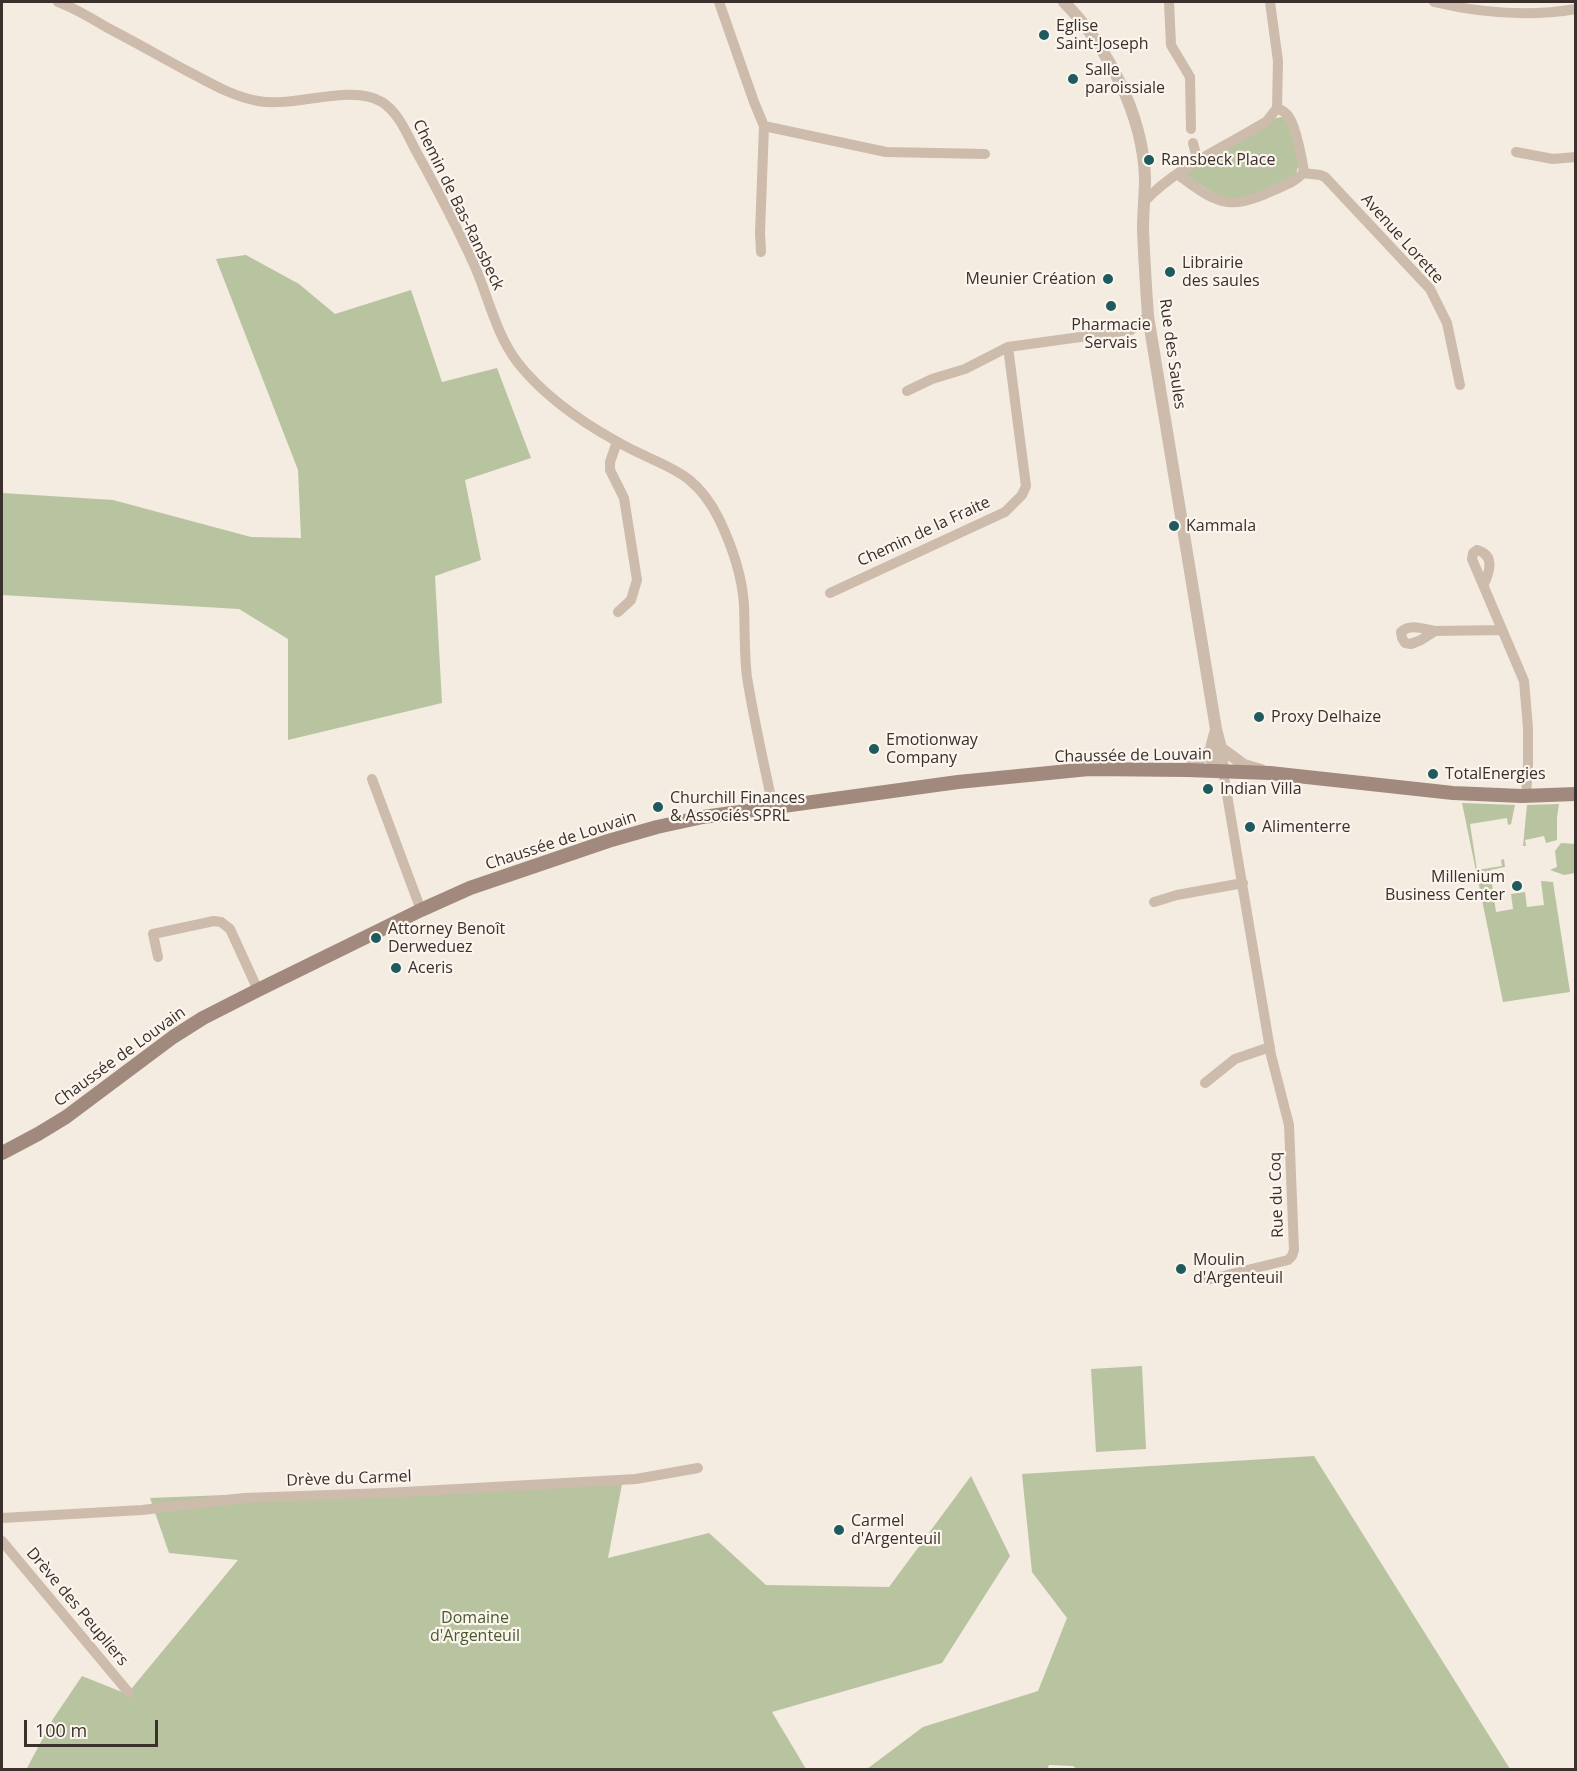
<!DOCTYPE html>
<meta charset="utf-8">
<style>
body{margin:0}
#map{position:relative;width:1577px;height:1771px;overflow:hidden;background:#f4ebe1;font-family:"Open Sans",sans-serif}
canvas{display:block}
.frame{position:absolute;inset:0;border:3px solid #3b302b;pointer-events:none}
.scale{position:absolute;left:24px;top:1720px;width:134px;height:27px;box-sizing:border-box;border:3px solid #3b302b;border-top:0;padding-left:8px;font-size:18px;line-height:21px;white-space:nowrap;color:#3b302b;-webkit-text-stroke:4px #fbf5ee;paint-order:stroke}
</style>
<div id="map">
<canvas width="1577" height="1771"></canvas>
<div class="frame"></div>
<div class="scale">100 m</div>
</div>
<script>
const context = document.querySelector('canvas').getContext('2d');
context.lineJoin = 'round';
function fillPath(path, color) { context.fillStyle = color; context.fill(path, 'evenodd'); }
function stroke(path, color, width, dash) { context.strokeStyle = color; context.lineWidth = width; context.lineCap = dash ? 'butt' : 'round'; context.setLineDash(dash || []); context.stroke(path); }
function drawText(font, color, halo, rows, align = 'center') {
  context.font = font + ' "Open Sans",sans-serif'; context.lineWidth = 4.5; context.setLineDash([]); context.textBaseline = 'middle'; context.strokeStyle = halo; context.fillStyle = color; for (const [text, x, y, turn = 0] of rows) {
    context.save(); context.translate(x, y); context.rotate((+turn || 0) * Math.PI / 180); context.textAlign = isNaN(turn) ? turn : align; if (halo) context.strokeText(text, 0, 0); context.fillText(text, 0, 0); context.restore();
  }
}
fillPath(new Path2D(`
 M 1282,117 L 1287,120 L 1299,162 L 1296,175 L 1248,198 L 1224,200 L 1185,175 L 1186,172 L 1276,118 Z
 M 246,255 L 299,284 L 335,314 L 411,290 L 442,382 L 497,368 L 531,458 L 465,480 L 481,560 L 435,576 L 442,703 L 288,740 L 288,639 L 239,609 L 2,595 L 2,493 L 113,500 L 251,537 L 301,538 L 298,470 L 216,259 Z
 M 1462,803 L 1515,805 L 1511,824 L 1508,825 L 1507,818 L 1470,824 L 1477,870 L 1502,866 L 1501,860 L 1504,859 L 1505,867 L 1490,870 L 1496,912 L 1513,909 L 1511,894 L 1525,892 L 1527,907 L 1544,905 L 1541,881 L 1553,882 L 1570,992 L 1503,1002 Z
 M 1559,804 L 1557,817 L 1557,840 L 1546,843 L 1544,836 L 1525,840 L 1526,846 L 1523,846 L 1527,805 Z
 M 1561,843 L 1575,844 L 1575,873 L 1564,875 L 1550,870 L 1557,867 L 1555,851 Z
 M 1142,1366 L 1146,1449 L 1096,1452 L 1091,1369 Z
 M 1314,1456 L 1510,1769 L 1078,1770 L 1073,1766 L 1049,1765 L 1047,1770 L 867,1769 L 923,1727 L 1038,1691 L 1067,1618 L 1032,1572 L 1022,1474 Z
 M 971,1476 L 1010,1556 L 942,1663 L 772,1712 L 806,1769 L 26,1770 L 53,1719 L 82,1676 L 127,1694 L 238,1560 L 169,1553 L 150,1498 L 623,1479 L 608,1558 L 709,1533 L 766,1585 L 889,1587 Z`), '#b8c4a0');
stroke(new Path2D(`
 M 58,2 C 75,8 91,18 106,27 C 135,42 163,58 191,73 C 212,84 234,97 258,101 C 295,108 351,83 382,102 C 399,113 407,134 416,151 C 437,189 458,229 476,269 C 489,300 497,336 518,363 C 544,396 580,421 616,441 C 662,468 693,466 719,519 C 732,546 742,574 744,605 C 745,629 744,653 747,677 C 754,721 764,764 773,807
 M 719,2 L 754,102 L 764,126 L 760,233 L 761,252
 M 1169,2 L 1171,45 L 1190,77 L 1191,129
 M 1270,2 L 1278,61 L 1277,108
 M 1434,2 C 1480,13 1529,17 1576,9
 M 764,126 L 886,152 L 985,154
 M 1193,143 L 1198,162
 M 1516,152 L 1553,159 L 1576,157
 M 1303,173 L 1320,175 L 1325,177 L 1430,289 L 1447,323 L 1460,385
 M 1177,174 C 1215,202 1227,212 1272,191 C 1283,186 1296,182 1304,172 C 1302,159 1296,127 1289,117 C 1286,113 1282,110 1277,108
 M 1144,202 C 1176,167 1227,146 1267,121 L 1277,108
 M 907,391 L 932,379 L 965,369 L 1008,347 L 1131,330 L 1148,316
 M 617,442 L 610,462 L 610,470 L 624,498 L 637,580 L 631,600 L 618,612
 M 1484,584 C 1490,571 1495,555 1477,550 L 1473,553 L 1472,559 L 1524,681 L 1528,728 L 1528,765 L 1526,795
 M 830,593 L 1005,512 L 1022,495 L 1026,486 L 1008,347
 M 1435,631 C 1424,629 1410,623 1401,632 L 1402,638 L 1405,643 L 1411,644 L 1421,640 L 1435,631 L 1502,630
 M 372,779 L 421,910
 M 1154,902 L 1177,895 L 1243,883
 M 158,957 L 153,934 L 214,921 L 221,922 L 230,929 L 258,990
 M 1205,1083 L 1235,1059 L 1270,1047
 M 1207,1280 L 1288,1260 L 1292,1256 L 1294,1250 L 1289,1125 L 1271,1055 L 1223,771
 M 2,1518 L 142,1510 L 244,1498 L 386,1493 L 636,1479 L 698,1468
 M 2,1541 L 129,1693`), '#cdbbac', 10);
stroke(new Path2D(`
 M 1064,2 C 1108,47 1143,115 1145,178 C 1145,195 1143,212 1143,229 C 1144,258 1146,287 1148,316 L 1216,729 L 1221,748 L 1223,771
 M 1216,730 C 1211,748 1204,761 1223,771
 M 1221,748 L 1244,765 L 1261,770
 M 1187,770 L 1211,750`), '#cdbbac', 12);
stroke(new Path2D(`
 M 2,1153 L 38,1134 L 66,1117 L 173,1037 L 203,1018 L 258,990 L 421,910 L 470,888 L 608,841 L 657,827 L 703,817 L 958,782 L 1089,769 L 1187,770 L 1270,773 L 1453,793 L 1522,796 L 1576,794`), '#a18a7d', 14);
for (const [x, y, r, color] of [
 [1044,35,6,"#1f5a5e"],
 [1073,79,6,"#1f5a5e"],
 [1149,160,6,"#1f5a5e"],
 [1170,272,6,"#1f5a5e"],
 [1108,279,6,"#1f5a5e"],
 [1111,306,6,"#1f5a5e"],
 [1174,526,6,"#1f5a5e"],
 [1259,717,6,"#1f5a5e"],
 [874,749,6,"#1f5a5e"],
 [1433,774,6,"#1f5a5e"],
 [1208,789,6,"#1f5a5e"],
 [658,807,6,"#1f5a5e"],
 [1250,827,6,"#1f5a5e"],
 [1517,886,6,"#1f5a5e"],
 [376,938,6,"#1f5a5e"],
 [396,968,6,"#1f5a5e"],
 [1181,1269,6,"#1f5a5e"],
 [839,1530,6,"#1f5a5e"]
]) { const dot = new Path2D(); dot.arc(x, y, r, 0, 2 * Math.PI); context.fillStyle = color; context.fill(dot); stroke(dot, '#fbf5ee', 2); }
drawText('16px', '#3b302b', '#fbf5ee', [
 ["Eglise",1056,26],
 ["Saint-Joseph",1056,44],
 ["Salle",1085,70],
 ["paroissiale",1085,88],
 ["Ransbeck Place",1161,160],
 ["Librairie",1182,263],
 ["des saules",1182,281],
 ["Meunier Création",1096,279,"right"],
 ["Pharmacie",1111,325,"center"],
 ["Servais",1111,343,"center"],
 ["Kammala",1186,526],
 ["Proxy Delhaize",1271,717],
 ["Emotionway",886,740],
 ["Company",886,758],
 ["TotalEnergies",1445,774],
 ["Indian Villa",1220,789],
 ["Churchill Finances",670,798],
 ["& Associés SPRL",670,816],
 ["Alimenterre",1262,827],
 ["Millenium",1505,877,"right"],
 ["Business Center",1505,895,"right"],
 ["Attorney Benoît",388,929],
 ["Derweduez",388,947],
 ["Aceris",408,968],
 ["Moulin",1193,1260],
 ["d'Argenteuil",1193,1278],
 ["Carmel",851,1521],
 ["d'Argenteuil",851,1539]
], 'left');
drawText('16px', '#3b302b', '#fbf5ee', [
 ["Chemin de Bas-Ransbeck",458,205,64],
 ["Avenue Lorette",1402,239,48],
 ["Rue des Saules",1172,354,82],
 ["Chemin de la Fraite",924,532,-25],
 ["Chaussée de Louvain",1133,756,-1],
 ["Chaussée de Louvain",561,841,-18],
 ["Chaussée de Louvain",120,1057,-36],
 ["Rue du Coq",1277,1195,-92],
 ["Drève du Carmel",349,1479,-2],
 ["Drève des Peupliers",77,1607,50]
]);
drawText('16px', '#4a5a2e', '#fbf5ee', [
 ["Domaine",475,1618],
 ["d'Argenteuil",475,1636]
]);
</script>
